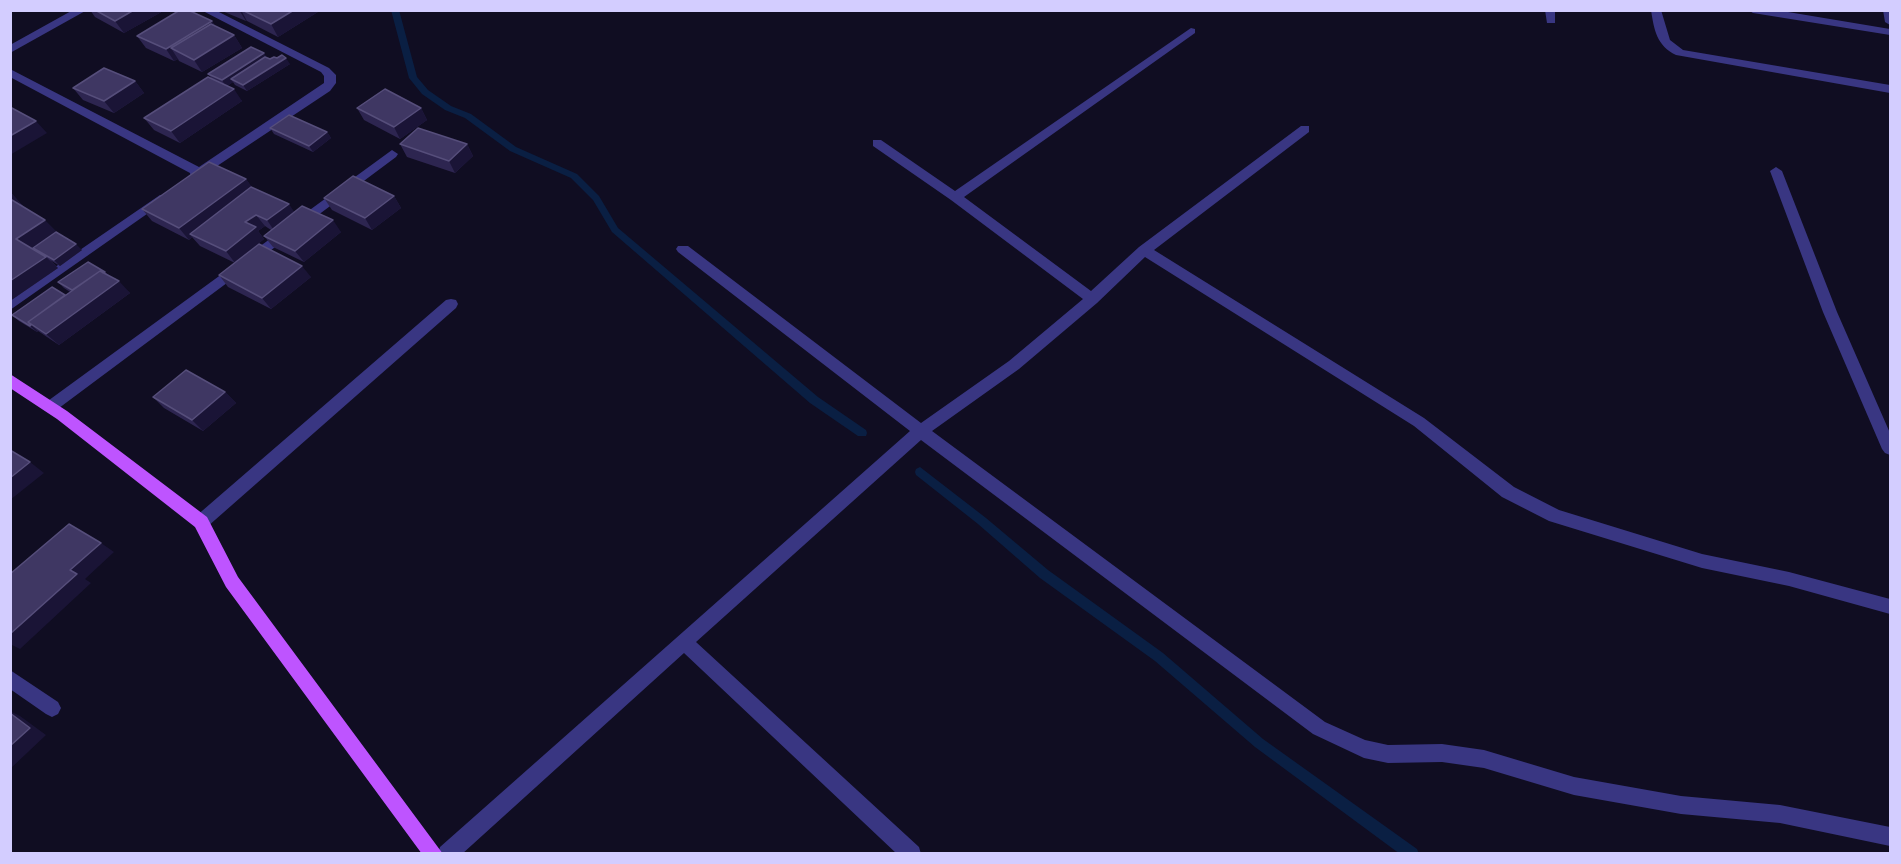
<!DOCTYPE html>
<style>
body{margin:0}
#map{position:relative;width:1901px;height:864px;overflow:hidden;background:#100d22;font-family:"Exo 2",sans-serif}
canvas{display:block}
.frame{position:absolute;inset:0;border:12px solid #d3cdff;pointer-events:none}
</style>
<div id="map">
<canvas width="1901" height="864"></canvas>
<div class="frame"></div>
</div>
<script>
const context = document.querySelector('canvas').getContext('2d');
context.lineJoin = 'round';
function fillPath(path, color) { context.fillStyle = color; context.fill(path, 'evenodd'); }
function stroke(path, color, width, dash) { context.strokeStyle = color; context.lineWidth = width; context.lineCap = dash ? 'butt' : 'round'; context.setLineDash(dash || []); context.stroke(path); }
fillPath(new Path2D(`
 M 391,10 L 399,10 L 417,77 L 428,90 L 451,106 L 471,114 L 516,147 L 577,174 L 599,196 L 618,228 L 818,397 L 866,430 L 867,433 L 866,436 L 858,436 L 810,403 L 612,232 L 593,200 L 571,178 L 510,151 L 465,118 L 445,110 L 422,94 L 409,78 Z
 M 920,467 L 986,518 L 1048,570 L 1163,653 L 1263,739 L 1417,849 L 1419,854 L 1400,854 L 1255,747 L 1155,661 L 1040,578 L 978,524 L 916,475 L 915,472 L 916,469 Z`), '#0a1f43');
fillPath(new Path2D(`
 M 73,10 L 87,10 L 10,53 L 10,45 Z
 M 201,10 L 215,10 L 329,68 L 336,75 L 336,83 L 330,91 L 199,178 L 191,178 L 190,173 L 10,77 L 10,69 L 199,167 L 324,83 L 324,76 L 321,72 Z
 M 1545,10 L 1555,10 L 1555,23 L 1547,23 Z
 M 1651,10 L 1661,10 L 1670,40 L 1683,50 L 1890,85 L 1890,93 L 1676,55 C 1657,46 1654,30 1651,10 Z
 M 1748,10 L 1776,10 L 1890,29 L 1890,35 L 1753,13 Z
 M 1883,10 L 1890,10 L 1890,25 L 1885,22 Z
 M 1191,28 L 1195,29 L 1195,33 L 964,197 L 1091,291 L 1139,247 L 1301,126 L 1309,126 L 1309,132 L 1154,250 L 1424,418 L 1514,487 L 1559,510 L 1702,554 L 1789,572 L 1890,599 L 1890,614 L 1789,586 L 1702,568 L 1549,521 L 1502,497 L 1414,426 L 1145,257 L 1097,303 L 1019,369 L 932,431 L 1325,722 L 1365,740 L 1388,745 L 1442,744 L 1484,750 L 1574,777 L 1681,796 L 1780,805 L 1890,827 L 1890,846 L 1780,823 L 1681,814 L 1574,795 L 1484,768 L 1442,762 L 1388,763 L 1364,758 L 1313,734 L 921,440 L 696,642 L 919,847 L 921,854 L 897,854 L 684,653 L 462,854 L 438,854 L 440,847 L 910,431 L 678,252 L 676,249 L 678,246 L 688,246 L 921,423 L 1009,361 L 1083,299 L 951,200 L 873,146 L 873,140 L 881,140 L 955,191 Z
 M 392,150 L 398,154 L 396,157 L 55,411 L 45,411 L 43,407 L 45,403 Z
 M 1776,167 L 1782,171 L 1837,312 L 1890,433 L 1890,455 L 1885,453 L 1882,449 L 1823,312 L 1770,171 Z
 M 160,195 L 164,196 L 166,199 L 164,202 L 10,310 L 10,298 Z
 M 451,299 L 456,300 L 458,304 L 456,308 L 207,527 L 201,529 L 195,527 L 193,522 L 195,517 L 446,300 Z
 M 10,670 L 58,702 L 61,708 L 58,714 L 52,717 L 46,714 L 10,689 Z`), '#393682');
fillPath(new Path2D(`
 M 10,374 L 67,411 L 207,517 L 238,577 L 443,854 L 422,854 L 226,587 L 195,527 L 57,419 L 10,388 Z`), '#be54ff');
fillPath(new Path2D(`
 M 90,10 L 165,10 L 124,33 L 95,17 Z
 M 321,10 L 278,37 L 247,21 L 246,21 L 222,11 Z
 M 212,21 L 215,26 L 234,35 L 242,48 L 202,72 L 179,61 L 178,59 L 174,61 L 146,48 L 137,36 Z
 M 268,58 L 290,64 L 247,91 L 235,85 L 233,82 L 227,86 L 242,101 L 180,143 L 154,130 L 144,118 L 212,79 L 208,74 Z
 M 135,81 L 144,93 L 114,113 L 83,100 L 73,88 Z
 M 357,108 L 421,108 L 427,120 L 400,139 L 364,120 Z
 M 270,128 L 327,132 L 331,138 L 313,152 L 274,134 Z
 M 400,144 L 467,144 L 473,156 L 455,173 L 407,157 Z
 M 246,179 L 252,188 L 294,212 L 341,232 L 304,262 L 273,247 L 264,236 L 271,230 L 265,226 L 258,231 L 264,239 L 249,251 L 311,277 L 271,309 L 228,287 L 219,275 L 235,263 L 200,246 L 192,237 L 189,240 L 152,221 L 142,209 Z
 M 12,194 L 23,206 L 56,232 L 82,250 L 60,266 L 50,260 L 58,268 L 10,301 Z
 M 394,196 L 401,208 L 372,230 L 332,210 L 324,198 Z
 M 105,272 L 130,293 L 59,345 L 38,331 L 37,332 L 19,321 L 12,315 L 65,295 L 70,292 L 64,288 L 58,282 Z
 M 225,392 L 236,403 L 203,431 L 164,408 L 153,397 Z`), '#2d2550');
fillPath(new Path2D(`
 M 134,10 L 165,10 L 124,33 L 115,21 Z
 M 239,10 L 241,10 L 247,21 L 246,21 Z
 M 294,10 L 321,10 L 278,37 L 271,24 Z
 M 212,21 L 220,33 L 171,48 L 178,59 L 174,61 L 166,49 Z
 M 234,35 L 242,48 L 202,72 L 194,60 Z
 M 264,53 L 268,59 L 231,79 L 233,82 L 226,87 L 222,80 Z
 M 286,58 L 290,64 L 247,91 L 243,85 Z
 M 135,81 L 144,93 L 114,113 L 104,101 Z
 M 234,89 L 242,101 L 180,143 L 171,131 Z
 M 421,108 L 427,120 L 400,139 L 394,127 Z
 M 36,121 L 47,133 L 10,155 L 10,136 Z
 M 327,132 L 331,138 L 313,152 L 309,146 Z
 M 467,144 L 473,156 L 455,173 L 449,161 Z
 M 246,179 L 255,191 L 190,234 L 192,237 L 189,240 L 179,228 Z
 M 12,194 L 23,206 L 10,214 L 10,195 Z
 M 394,196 L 401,208 L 372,230 L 365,218 Z
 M 289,204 L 297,216 L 275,232 L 267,220 Z
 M 256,215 L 265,226 L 258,231 L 264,239 L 235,263 L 226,251 L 245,222 Z
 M 45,220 L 57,232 L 28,251 L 16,239 Z
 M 333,220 L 341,232 L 304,262 L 295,251 Z
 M 76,244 L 82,250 L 60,266 L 54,260 Z
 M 46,257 L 58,268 L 10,301 L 10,281 Z
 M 302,266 L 311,277 L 271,309 L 262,298 Z
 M 119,281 L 130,293 L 59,345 L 46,334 Z
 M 31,325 L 38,331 L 37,332 L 30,326 Z
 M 225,392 L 236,403 L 203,431 L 192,420 Z
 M 30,462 L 44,473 L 10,500 L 10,478 Z
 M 101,543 L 114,552 L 85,579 L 91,583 L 20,649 L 10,644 L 10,634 L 70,570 Z
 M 10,711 L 20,716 L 46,735 L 10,769 Z`), '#1a1436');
const building = new Path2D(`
 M 95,10 L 134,10 L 115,21 Z
 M 180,10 L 188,10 L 212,21 L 166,49 L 137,36 Z
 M 242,10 L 294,10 L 271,24 Z
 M 211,24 L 234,35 L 194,60 L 171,48 Z
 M 251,47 L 264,53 L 222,80 L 208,74 Z
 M 282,55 L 286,58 L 243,85 L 231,79 L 265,57 L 270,59 L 274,57 L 277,58 Z
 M 104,68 L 135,81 L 104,101 L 73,88 Z
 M 208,77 L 234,89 L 171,131 L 144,118 Z
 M 385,89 L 421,108 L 394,127 L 357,108 Z
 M 10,107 L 36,121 L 10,136 Z
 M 289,115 L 327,132 L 309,146 L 270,128 Z
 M 418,128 L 467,144 L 449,161 L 400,144 Z
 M 209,162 L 246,179 L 179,228 L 142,209 Z
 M 353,176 L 394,196 L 365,218 L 324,198 Z
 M 251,187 L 289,204 L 267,220 L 256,215 L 245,222 L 256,227 L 226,251 L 190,234 Z
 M 12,200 L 45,220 L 16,239 L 46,257 L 10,281 L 10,202 Z
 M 302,206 L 333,220 L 295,251 L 264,236 Z
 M 56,232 L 76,244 L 54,260 L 33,248 Z
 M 259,244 L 302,266 L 262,298 L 219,275 Z
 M 88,262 L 105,272 L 103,273 L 100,271 L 72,290 L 58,282 Z
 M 100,271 L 119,281 L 46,334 L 28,322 Z
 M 52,287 L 65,295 L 28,322 L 31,325 L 30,326 L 12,315 Z
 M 186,370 L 225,392 L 192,420 L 153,397 Z
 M 10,450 L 30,462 L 10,478 Z
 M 69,524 L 101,543 L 70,570 L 77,574 L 10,634 L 10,574 Z
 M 10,713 L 30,728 L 10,746 Z`);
fillPath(building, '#3f3763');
stroke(building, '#564e7b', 1.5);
</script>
